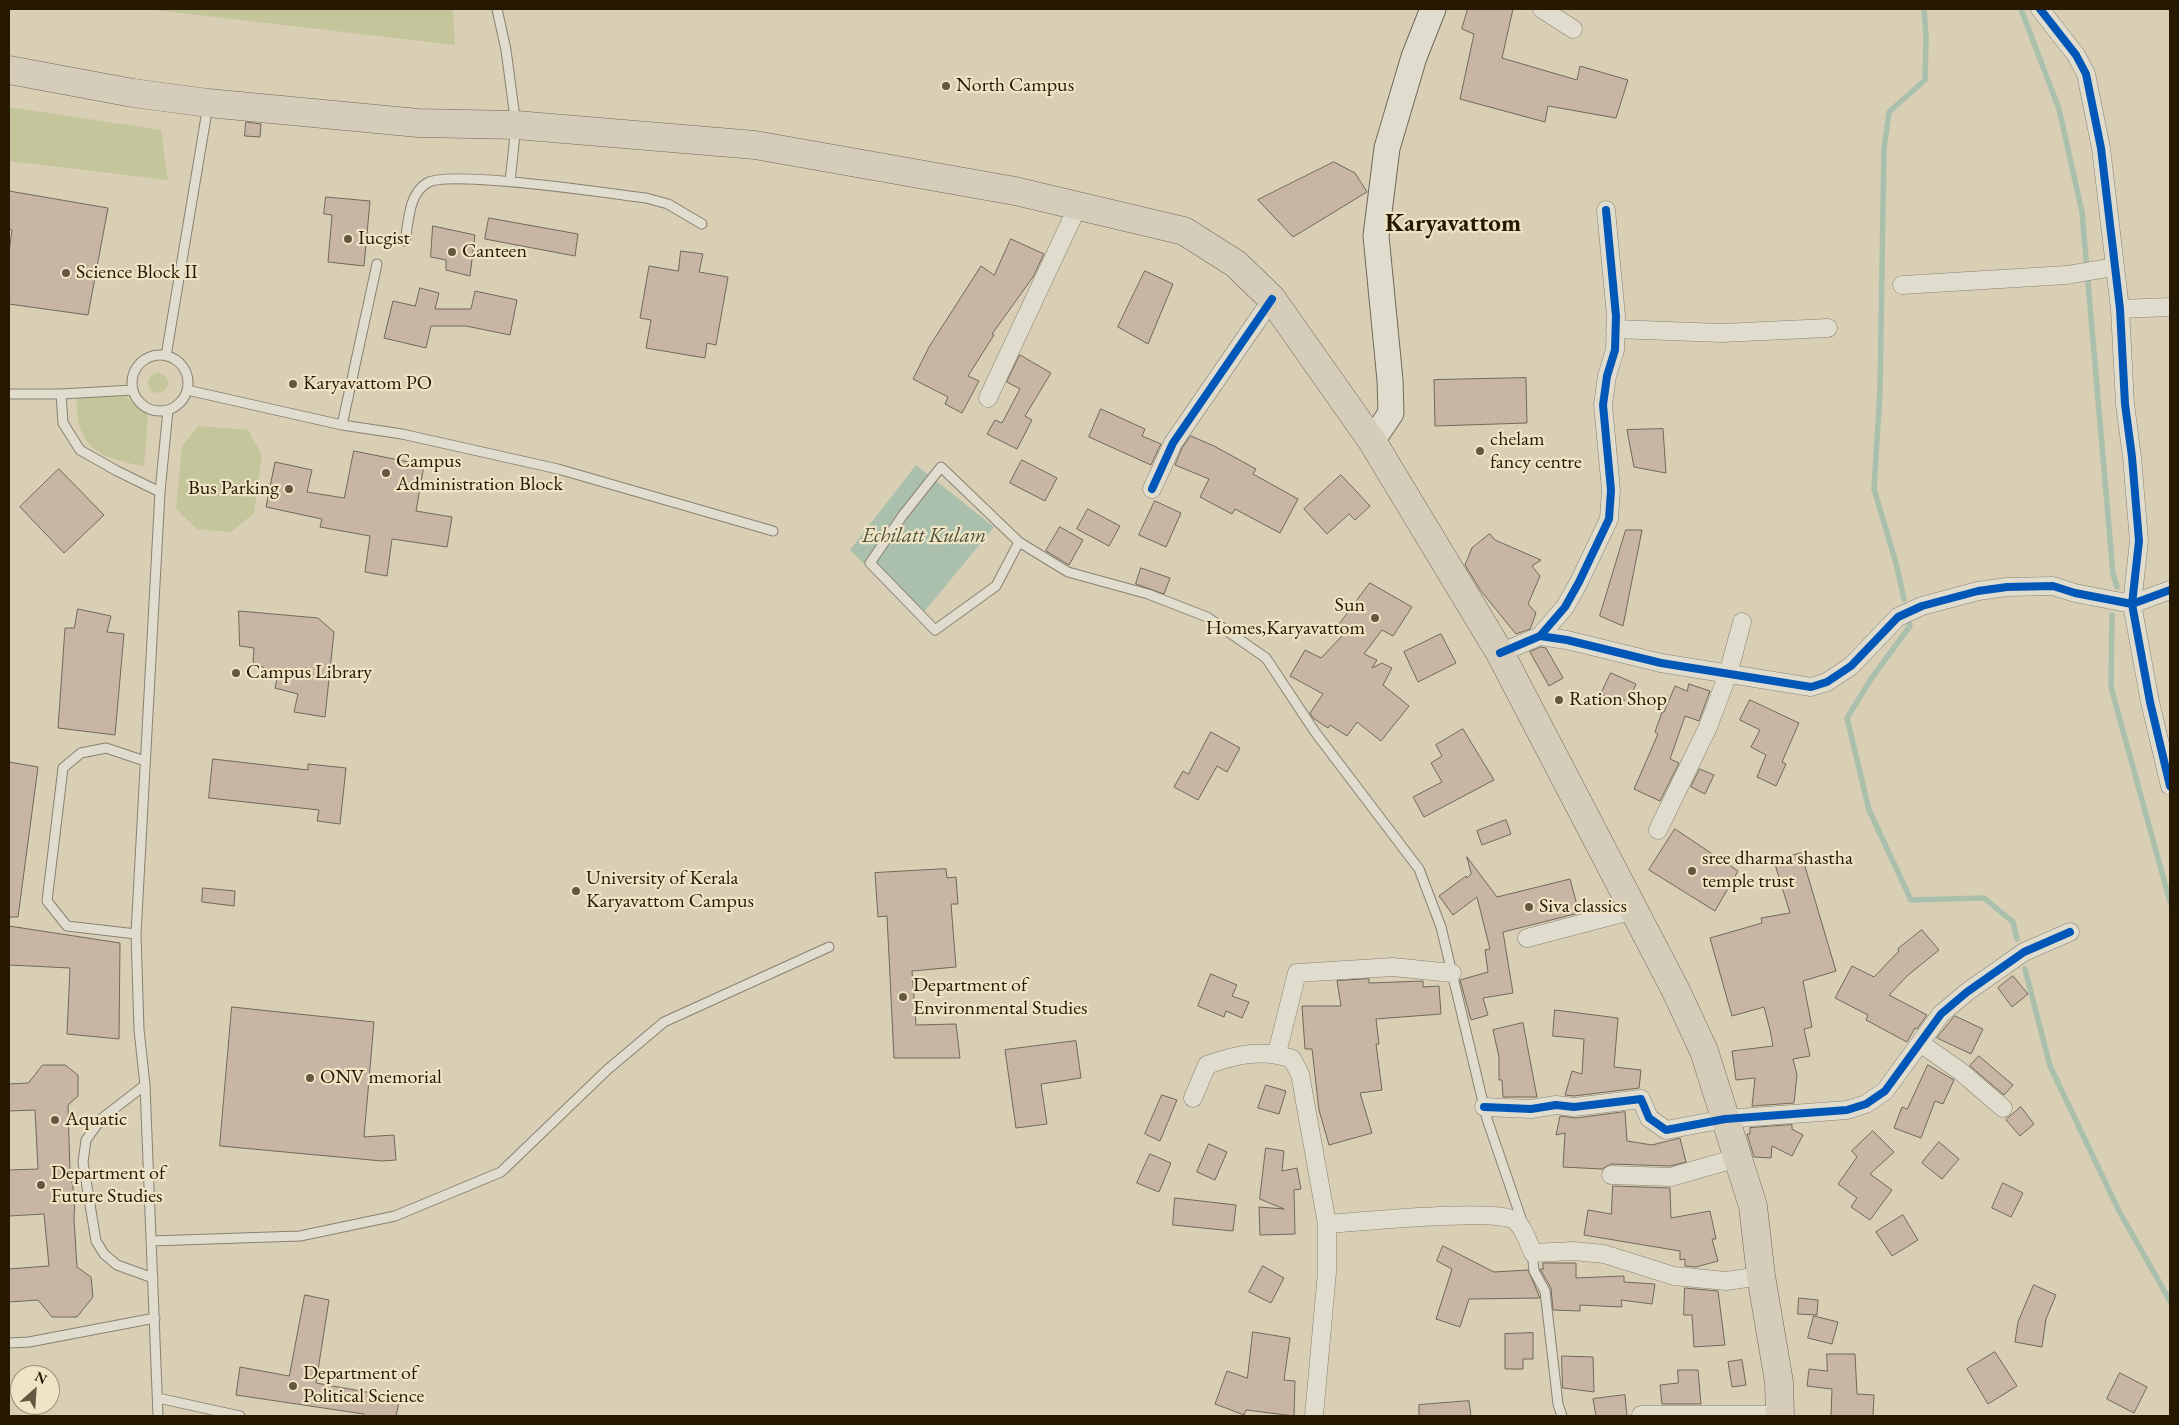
<!DOCTYPE html>
<style>
body{margin:0}
#map{position:relative;width:2179px;height:1425px;overflow:hidden;background:#d8cfb5;font-family:"EB Garamond",serif}
canvas{display:block}
.frame{position:absolute;inset:0;border:10px solid #271802;pointer-events:none}
.north{position:absolute;left:10px;top:1365px;width:50px;height:50px;box-sizing:border-box;background:#efe4c5;border:1px solid #9f9277;border-radius:50%;rotate:26deg;font-size:14px;font-weight:700;line-height:20px;text-align:center;color:#271802}
.north::after{content:'';display:block;margin:auto;width:18px;height:22px;background:#655841;clip-path:polygon(50% 0,100% 100%,50% 72%,0 100%)}
</style>
<div id="map">
<canvas width="2179" height="1425"></canvas>
<div class="frame"></div>
<div class="north">N</div>
</div>
<script>
const context = document.querySelector('canvas').getContext('2d');
context.lineJoin = 'round';
function fillPath(path, color) { context.fillStyle = color; context.fill(path, 'evenodd'); }
function stroke(path, color, width, dash) { context.strokeStyle = color; context.lineWidth = width; context.lineCap = dash ? 'butt' : 'round'; context.setLineDash(dash || []); context.stroke(path); }
function drawText(font, color, halo, rows, align = 'center') {
  context.font = font + ' "EB Garamond",serif'; context.lineWidth = 4.5; context.setLineDash([]); context.textBaseline = 'middle'; context.strokeStyle = halo; context.fillStyle = color; for (const [text, x, y, turn = 0] of rows) {
    context.save(); context.translate(x, y); context.rotate((+turn || 0) * Math.PI / 180); context.textAlign = isNaN(turn) ? turn : align; if (halo) context.strokeText(text, 0, 0); context.fillText(text, 0, 0); context.restore();
  }
}
fillPath(new Path2D(`
 M 146,9 L 453,9 L 455,45 Z
 M 9,107 L 161,130 L 168,180 L 9,161 Z
 M148 383a10 10 0 1 1 20 0a10 10 0 1 1-20 0Z
 M 126,396 L 148,415 L 144,466 C 99,458 75,448 77,397 Z
 M 198,426 L 248,430 L 262,455 L 254,513 L 231,532 L 197,529 L 176,509 L 182,446 Z`), '#c5c59b');
fillPath(new Path2D(`
 M 916,465 L 994,527 L 919,618 L 850,550 Z`), '#aac0ad');
stroke(new Path2D(`
 M 2021,9 L 2059,109 L 2082,212 L 2113,574 L 2117,587
 M 1904,599 L 1896,563 L 1874,489 L 1880,391 L 1884,149 L 1889,112 L 1925,80 L 1926,37 L 1924,9
 M 2112,615 L 2111,687 L 2170,902
 M 1909,621 L 1910,626 L 1871,679 L 1847,718 L 1869,810 L 1911,900 L 1984,898 L 2013,922 L 2017,939
 M 2025,969 L 2050,1066 L 2119,1211 L 2170,1301`), '#aac0ad', 5.5);
const building = new Path2D(`
 M 1468,9 L 1513,9 L 1502,58 L 1577,80 L 1580,66 L 1628,80 L 1616,118 L 1548,106 L 1545,122 L 1460,99 L 1474,34 L 1462,29 Z
 M 246,122 L 261,124 L 260,137 L 245,136 Z
 M 1334,162 L 1355,173 L 1367,192 L 1293,237 L 1258,200 Z
 M 9,191 L 108,208 L 88,315 L 9,304 L 9,252 L 12,230 L 9,229 Z
 M 326,197 L 370,201 L 364,266 L 328,262 L 332,215 L 324,214 Z
 M 489,218 L 578,234 L 575,256 L 485,239 Z
 M 433,226 L 475,235 L 470,276 L 446,270 L 446,260 L 431,257 Z
 M 1011,239 L 1044,254 L 1033,277 L 992,334 L 994,335 L 968,376 L 979,381 L 962,413 L 945,404 L 948,397 L 913,379 L 929,347 L 981,266 L 994,275 Z
 M 681,251 L 703,254 L 699,272 L 728,277 L 716,345 L 707,343 L 705,358 L 646,348 L 651,320 L 640,318 L 649,266 L 678,271 Z
 M 1145,271 L 1173,284 L 1148,344 L 1118,327 Z
 M 420,288 L 439,293 L 435,309 L 471,309 L 475,291 L 517,300 L 510,335 L 466,326 L 431,326 L 426,348 L 384,338 L 393,301 L 415,306 Z
 M 1020,355 L 1051,373 L 1025,416 L 1032,420 L 1017,449 L 987,434 L 995,420 L 1002,423 L 1020,389 L 1007,382 Z
 M 1526,378 L 1527,423 L 1435,426 L 1434,380 Z
 M 1101,409 L 1145,429 L 1142,436 L 1161,444 L 1151,465 L 1089,437 Z
 M 1663,429 L 1666,473 L 1634,467 L 1627,430 Z
 M 1191,436 L 1214,446 L 1256,469 L 1253,474 L 1298,499 L 1280,533 L 1235,509 L 1232,514 L 1200,497 L 1209,479 L 1175,465 L 1182,448 Z
 M 354,451 L 424,465 L 416,511 L 452,517 L 447,547 L 392,539 L 387,576 L 365,572 L 370,536 L 320,527 L 322,519 L 266,507 L 275,462 L 312,470 L 307,492 L 344,498 Z
 M 1022,460 L 1057,478 L 1045,501 L 1010,483 Z
 M 59,469 L 104,515 L 64,553 L 20,507 Z
 M 1341,475 L 1370,506 L 1355,520 L 1349,514 L 1327,534 L 1304,509 Z
 M 1155,501 L 1181,513 L 1166,547 L 1139,535 Z
 M 1088,509 L 1120,526 L 1109,546 L 1077,529 Z
 M 1060,527 L 1083,540 L 1069,565 L 1046,551 Z
 M 1626,530 L 1642,530 L 1623,626 L 1600,616 Z
 M 1490,534 L 1495,540 L 1541,560 L 1532,566 L 1540,576 L 1528,604 L 1536,613 L 1530,629 L 1516,634 L 1481,591 L 1465,565 L 1472,548 Z
 M 1141,568 L 1170,578 L 1164,594 L 1136,584 Z
 M 1370,583 L 1412,607 L 1393,636 L 1382,630 L 1364,654 L 1377,660 L 1372,668 L 1382,663 L 1392,668 L 1383,685 L 1409,706 L 1381,741 L 1357,722 L 1347,736 L 1330,725 L 1328,728 L 1313,718 L 1310,713 L 1323,694 L 1290,676 L 1305,650 L 1321,658 L 1343,635 L 1336,629 Z
 M 78,609 L 111,616 L 107,632 L 124,634 L 115,735 L 58,728 L 65,628 L 74,628 Z
 M 239,611 L 318,618 L 334,632 L 325,717 L 294,712 L 298,694 L 275,688 L 278,675 L 253,662 L 254,648 L 240,646 Z
 M 1441,634 L 1456,663 L 1418,682 L 1404,652 Z
 M 1541,647 L 1546,648 L 1563,678 L 1549,686 L 1530,652 Z
 M 1611,673 L 1636,684 L 1628,702 L 1615,696 L 1614,700 L 1601,694 Z
 M 1689,684 L 1710,691 L 1699,721 L 1685,716 L 1670,759 L 1679,763 L 1660,801 L 1634,789 L 1658,734 L 1655,732 L 1662,712 L 1664,712 L 1675,686 L 1687,691 Z
 M 1750,700 L 1799,723 L 1782,762 L 1786,764 L 1776,786 L 1757,777 L 1766,755 L 1751,747 L 1760,730 L 1740,720 Z
 M 1463,729 L 1494,780 L 1424,817 L 1413,797 L 1442,782 L 1431,763 L 1442,756 L 1436,745 Z
 M 1211,732 L 1240,748 L 1227,772 L 1217,766 L 1198,800 L 1174,787 L 1183,771 L 1188,774 Z
 M 213,759 L 308,770 L 308,764 L 346,768 L 340,824 L 317,821 L 319,810 L 209,798 Z
 M 9,762 L 38,767 L 18,917 L 9,917 Z
 M 1700,769 L 1714,775 L 1705,794 L 1691,787 Z
 M 1506,820 L 1511,834 L 1482,845 L 1477,831 Z
 M 1675,829 L 1738,871 L 1715,911 L 1649,870 Z
 M 1801,853 L 1836,971 L 1803,981 L 1812,1027 L 1804,1029 L 1810,1056 L 1793,1059 L 1797,1075 L 1794,1103 L 1752,1106 L 1755,1078 L 1736,1080 L 1732,1051 L 1773,1046 L 1770,1030 L 1764,1007 L 1732,1016 L 1710,938 L 1762,923 L 1761,918 L 1790,913 L 1774,861 Z
 M 1467,857 L 1497,897 L 1570,879 L 1579,913 L 1503,932 L 1513,993 L 1483,998 L 1488,1015 L 1471,1020 L 1460,980 L 1488,972 L 1485,950 L 1490,949 L 1477,897 L 1453,915 L 1439,896 L 1466,876 L 1467,878 L 1471,874 Z
 M 946,869 L 947,878 L 956,877 L 958,904 L 951,904 L 956,967 L 912,971 L 916,1025 L 956,1024 L 960,1058 L 894,1058 L 887,916 L 878,917 L 875,873 Z
 M 203,888 L 235,891 L 234,906 L 202,902 Z
 M 9,926 L 120,943 L 119,1039 L 67,1034 L 70,968 L 9,965 Z
 M 1922,930 L 1939,950 L 1907,976 L 1889,995 L 1927,1015 L 1917,1029 L 1915,1028 L 1907,1042 L 1866,1020 L 1868,1015 L 1835,998 L 1852,966 L 1874,977 L 1899,951 L 1898,949 Z
 M 1211,974 L 1237,985 L 1232,996 L 1249,1002 L 1242,1018 L 1226,1011 L 1224,1017 L 1198,1006 Z
 M 2013,976 L 2028,994 L 2012,1007 L 1998,988 Z
 M 1369,979 L 1369,983 L 1423,981 L 1423,987 L 1439,986 L 1441,1014 L 1376,1019 L 1379,1044 L 1376,1044 L 1382,1090 L 1360,1093 L 1372,1133 L 1329,1145 L 1319,1110 L 1312,1049 L 1305,1049 L 1302,1006 L 1341,1006 L 1337,981 Z
 M 232,1007 L 374,1022 L 364,1137 L 394,1135 L 396,1160 L 382,1161 L 220,1146 Z
 M 1555,1010 L 1618,1018 L 1614,1067 L 1641,1070 L 1639,1088 L 1574,1096 L 1565,1095 L 1572,1071 L 1582,1074 L 1584,1039 L 1553,1036 Z
 M 1955,1016 L 1983,1029 L 1971,1054 L 1937,1038 Z
 M 1523,1023 L 1537,1097 L 1503,1097 L 1502,1080 L 1499,1080 L 1499,1057 L 1493,1030 Z
 M 1076,1041 L 1081,1078 L 1041,1084 L 1047,1124 L 1016,1128 L 1005,1050 Z
 M 1979,1056 L 2013,1085 L 2004,1095 L 1970,1066 Z
 M 43,1065 L 65,1065 L 78,1075 L 78,1096 L 68,1105 L 70,1172 L 75,1198 L 74,1219 L 77,1267 L 91,1277 L 93,1297 L 77,1317 L 52,1317 L 38,1300 L 9,1302 L 9,1269 L 49,1266 L 44,1214 L 9,1216 L 9,1170 L 38,1169 L 35,1110 L 9,1111 L 9,1084 L 28,1083 Z
 M 1928,1065 L 1954,1080 L 1943,1104 L 1935,1101 L 1921,1138 L 1894,1128 L 1902,1107 L 1907,1109 Z
 M 1266,1085 L 1286,1091 L 1279,1114 L 1258,1108 Z
 M 1162,1095 L 1177,1100 L 1160,1141 L 1145,1134 Z
 M 2021,1107 L 2034,1124 L 2020,1136 L 2006,1120 Z
 M 1625,1112 L 1627,1141 L 1652,1145 L 1680,1138 L 1686,1162 L 1670,1166 L 1611,1164 L 1602,1169 L 1563,1167 L 1565,1133 L 1556,1135 L 1560,1116 L 1575,1118 Z
 M 1792,1125 L 1792,1129 L 1803,1135 L 1792,1156 L 1772,1146 L 1771,1158 L 1754,1157 L 1747,1134 L 1750,1134 L 1750,1128 Z
 M 1873,1131 L 1894,1152 L 1870,1174 L 1892,1190 L 1870,1220 L 1851,1207 L 1857,1198 L 1838,1184 L 1857,1157 L 1852,1151 Z
 M 1939,1142 L 1959,1159 L 1942,1179 L 1922,1163 Z
 M 1209,1144 L 1227,1152 L 1215,1180 L 1197,1172 Z
 M 1266,1148 L 1284,1151 L 1282,1171 L 1297,1168 L 1301,1189 L 1294,1190 L 1295,1234 L 1260,1235 L 1259,1207 L 1284,1209 L 1260,1199 Z
 M 1150,1154 L 1171,1163 L 1159,1192 L 1137,1183 Z
 M 2003,1183 L 2023,1193 L 2011,1217 L 1992,1208 Z
 M 1613,1186 L 1670,1188 L 1671,1218 L 1710,1211 L 1716,1239 L 1712,1239 L 1718,1261 L 1696,1267 L 1685,1266 L 1685,1259 L 1680,1260 L 1680,1251 L 1584,1235 L 1588,1210 L 1611,1214 Z
 M 1175,1198 L 1236,1205 L 1233,1231 L 1173,1225 Z
 M 1903,1215 L 1918,1240 L 1892,1256 L 1876,1232 Z
 M 1443,1246 L 1494,1272 L 1528,1270 L 1540,1298 L 1469,1299 L 1460,1327 L 1436,1319 L 1452,1269 L 1437,1261 Z
 M 1543,1263 L 1576,1263 L 1576,1278 L 1624,1276 L 1624,1282 L 1655,1284 L 1652,1304 L 1621,1300 L 1622,1307 L 1580,1305 L 1580,1311 L 1553,1310 L 1551,1288 L 1540,1269 L 1543,1269 Z
 M 1263,1266 L 1284,1278 L 1271,1303 L 1249,1292 Z
 M 2034,1285 L 2056,1295 L 2046,1319 L 2042,1347 L 2015,1342 L 2018,1322 Z
 M 1685,1288 L 1718,1291 L 1725,1345 L 1694,1347 L 1692,1315 L 1684,1315 Z
 M 305,1295 L 329,1300 L 316,1383 L 400,1398 L 396,1416 L 364,1416 L 364,1414 L 236,1395 L 240,1367 L 289,1376 Z
 M 1799,1298 L 1818,1300 L 1817,1315 L 1798,1314 Z
 M 1814,1316 L 1838,1322 L 1832,1344 L 1808,1338 Z
 M 1253,1332 L 1290,1338 L 1284,1380 L 1295,1381 L 1294,1416 L 1246,1410 L 1244,1415 L 1215,1404 L 1227,1371 L 1247,1378 Z
 M 1533,1333 L 1533,1359 L 1523,1359 L 1523,1369 L 1505,1369 L 1505,1334 Z
 M 1995,1352 L 2017,1386 L 1988,1404 L 1967,1369 Z
 M 1827,1354 L 1855,1354 L 1857,1394 L 1874,1395 L 1873,1416 L 1831,1416 L 1832,1389 L 1807,1386 L 1809,1369 L 1827,1371 Z
 M 1562,1356 L 1593,1357 L 1594,1392 L 1563,1388 Z
 M 1742,1360 L 1746,1385 L 1732,1387 L 1728,1362 Z
 M 1678,1370 L 1698,1370 L 1701,1404 L 1662,1404 L 1660,1385 L 1678,1383 Z
 M 2120,1373 L 2147,1387 L 2134,1413 L 2107,1399 Z
 M 1625,1395 L 1627,1416 L 1596,1416 L 1593,1399 Z
 M 1469,1401 L 1471,1416 L 1419,1416 L 1419,1405 Z`);
fillPath(building, '#c8b5a4');
stroke(building, '#706959', 1);
const lane = new Path2D(`
 M 497,9 L 506,50 L 516,125 L 510,182
 M 405,241 C 409,221 408,195 427,183 C 449,169 612,194 646,198 L 668,204 L 702,224
 M132 383a28 28 0 1 1 56 0a28 28 0 1 1-56 0Z
 M 166,356 L 208,105
 M 187,390 L 342,425 L 402,434 L 558,469 L 773,531
 M 9,394 L 61,394 L 133,390
 M 61,394 L 63,423 L 80,450 L 117,471 L 160,492
 M 342,425 L 377,264
 M 1019,542 L 996,586 L 935,630 L 870,563 L 903,515 L 941,467 L 1019,542 L 1068,572 L 1148,594 L 1207,617 L 1266,658 L 1315,732 L 1419,869 L 1441,927 L 1487,1119 L 1523,1224
 M 136,934 L 67,926 L 47,901 L 63,768 L 81,753 L 106,748 L 145,761
 M 145,1085 L 101,1119 L 86,1140 L 83,1162 L 96,1241 L 104,1254 L 117,1265 L 153,1278
 M 151,1241 L 300,1236 L 395,1216 L 501,1172 L 607,1070 L 664,1022 L 829,947
 M 1532,1250 L 1534,1271 L 1545,1291 L 1558,1404 L 1562,1416
 M 9,1343 L 29,1342 L 155,1318
 M 158,1398 L 240,1416
 M 158,1416 L 145,1085 L 139,1030 L 136,934 L 160,492 L 168,410`);
const street = new Path2D(`
 M 1542,9 L 1573,29
 M 2040,9 L 2076,55 L 2086,74 L 2101,148 L 2120,309 L 2125,404 L 2132,457 L 2139,541 L 2132,604 L 2170,590
 M 1902,285 L 2067,275 L 2114,267
 M 2120,309 L 2170,307
 M 1615,329 L 1722,333 L 1828,328
 M 988,398 L 1078,206
 M 1152,489 L 1173,443 L 1272,299
 M 1540,636 L 1565,607 L 1579,582 L 1609,519 L 1611,490 L 1603,405 L 1607,376 L 1615,350 L 1616,316 L 1606,210
 M 1500,653 L 1540,636 L 1567,640 L 1661,663 L 1811,687 L 1827,682 L 1851,666 L 1898,617 L 1922,606 L 1978,591 L 2007,587 L 2053,586 L 2075,593 L 2132,604 L 2150,702 L 2170,786
 M 1658,830 L 1708,727 L 1728,674 L 1742,622
 M 1527,938 L 1634,910
 M 1920,1043 L 1960,1071 L 2003,1108
 M 1277,1053 L 1297,973 L 1393,967 L 1452,973
 M 1193,1098 L 1207,1065 C 1235,1055 1263,1048 1292,1059 L 1300,1074 L 1327,1224
 M 1484,1107 L 1531,1109 L 1556,1105 L 1574,1107 L 1641,1099 L 1649,1118 L 1666,1130 L 1725,1119 L 1847,1110 L 1866,1104 L 1885,1091 L 1941,1014 L 1967,992 L 2024,952 L 2070,932
 M 1611,1175 L 1671,1177 L 1737,1158
 M 1641,1415 L 1780,1415
 M 1314,1416 L 1327,1272 L 1327,1224 C 1357,1222 1494,1208 1514,1220 C 1524,1226 1528,1243 1533,1253 L 1573,1251 L 1604,1254 L 1674,1276 L 1726,1281 L 1761,1276`);
const secondary = new Path2D(`
 M 1372,441 L 1391,413 L 1390,380 L 1376,236 L 1387,148 L 1414,57 L 1433,9`);
const primary = new Path2D(`
 M 9,70 L 133,93 L 208,103 L 418,123 L 516,125 L 755,145 L 1015,191 L 1184,231 L 1236,264 L 1272,299 L 1372,441 L 1500,653 L 1675,989 L 1704,1051 L 1753,1206 L 1761,1276 L 1779,1382 L 1780,1416`);
stroke(lane, '#898271', 11);
stroke(street, '#898271', 19);
stroke(secondary, '#706959', 27);
stroke(primary, '#706959', 29);
stroke(lane, '#e0dcce', 9);
stroke(street, '#e0dcce', 18);
stroke(secondary, '#e0dcce', 25);
stroke(primary, '#d5ccba', 28);
stroke(new Path2D(`
 M 2040,9 L 2076,55 L 2086,74 L 2101,148 L 2120,309 L 2125,404 L 2132,457 L 2139,541 L 2132,604 L 2170,590
 M 1152,489 L 1173,443 L 1272,299
 M 1540,636 L 1565,607 L 1579,582 L 1609,519 L 1611,490 L 1603,405 L 1607,376 L 1615,350 L 1616,316 L 1606,210
 M 1500,653 L 1540,636 L 1567,640 L 1661,663 L 1811,687 L 1827,682 L 1851,666 L 1898,617 L 1922,606 L 1978,591 L 2007,587 L 2053,586 L 2075,593 L 2132,604 L 2150,702 L 2170,786
 M 1484,1107 L 1531,1109 L 1556,1105 L 1574,1107 L 1641,1099 L 1649,1118 L 1666,1130 L 1725,1119 L 1847,1110 L 1866,1104 L 1885,1091 L 1941,1014 L 1967,992 L 2024,952 L 2070,932`), '#0057b8', 8);
for (const [x, y, r, color] of [
 [946,86,5,"#655841"],
 [348,239,5,"#655841"],
 [452,252,5,"#655841"],
 [66,273,5,"#655841"],
 [293,384,5,"#655841"],
 [1480,451,5,"#655841"],
 [386,473,5,"#655841"],
 [289,489,5,"#655841"],
 [1375,618,5,"#655841"],
 [236,673,5,"#655841"],
 [1559,700,5,"#655841"],
 [1692,871,5,"#655841"],
 [576,891,5,"#655841"],
 [1529,907,5,"#655841"],
 [903,997,5,"#655841"],
 [310,1078,5,"#655841"],
 [55,1120,5,"#655841"],
 [41,1185,5,"#655841"],
 [293,1386,5,"#655841"]
]) { const dot = new Path2D(); dot.arc(x, y, r, 0, 2 * Math.PI); context.fillStyle = color; context.fill(dot); stroke(dot, '#efe4c5', 2); }
drawText('20px', '#271802', '#efe4c5', [
 ["North Campus",956,86],
 ["Iucgist",358,239],
 ["Canteen",462,252],
 ["Science Block II",76,273],
 ["Karyavattom PO",303,384],
 ["chelam",1490,440],
 ["fancy centre",1490,463],
 ["Campus",396,462],
 ["Administration Block",396,485],
 ["Bus Parking",279,489,"right"],
 ["Sun",1365,606,"right"],
 ["Homes,Karyavattom",1365,629,"right"],
 ["Campus Library",246,673],
 ["Ration Shop",1569,700],
 ["sree dharma shastha",1702,859],
 ["temple trust",1702,882],
 ["University of Kerala",586,879],
 ["Karyavattom Campus",586,902],
 ["Siva classics",1539,907],
 ["Department of",913,986],
 ["Environmental Studies",913,1009],
 ["ONV memorial",320,1078],
 ["Aquatic",65,1120],
 ["Department of",51,1174],
 ["Future Studies",51,1197],
 ["Department of",303,1374],
 ["Political Science",303,1397]
], 'left');
drawText('italic 21px', '#4e503d', '#efe4c5', [
 ["Echilatt Kulam",924,536]
]);
drawText('bold 25px', '#271802', '#efe4c5', [
 ["Karyavattom",1453,224]
]);
</script>
